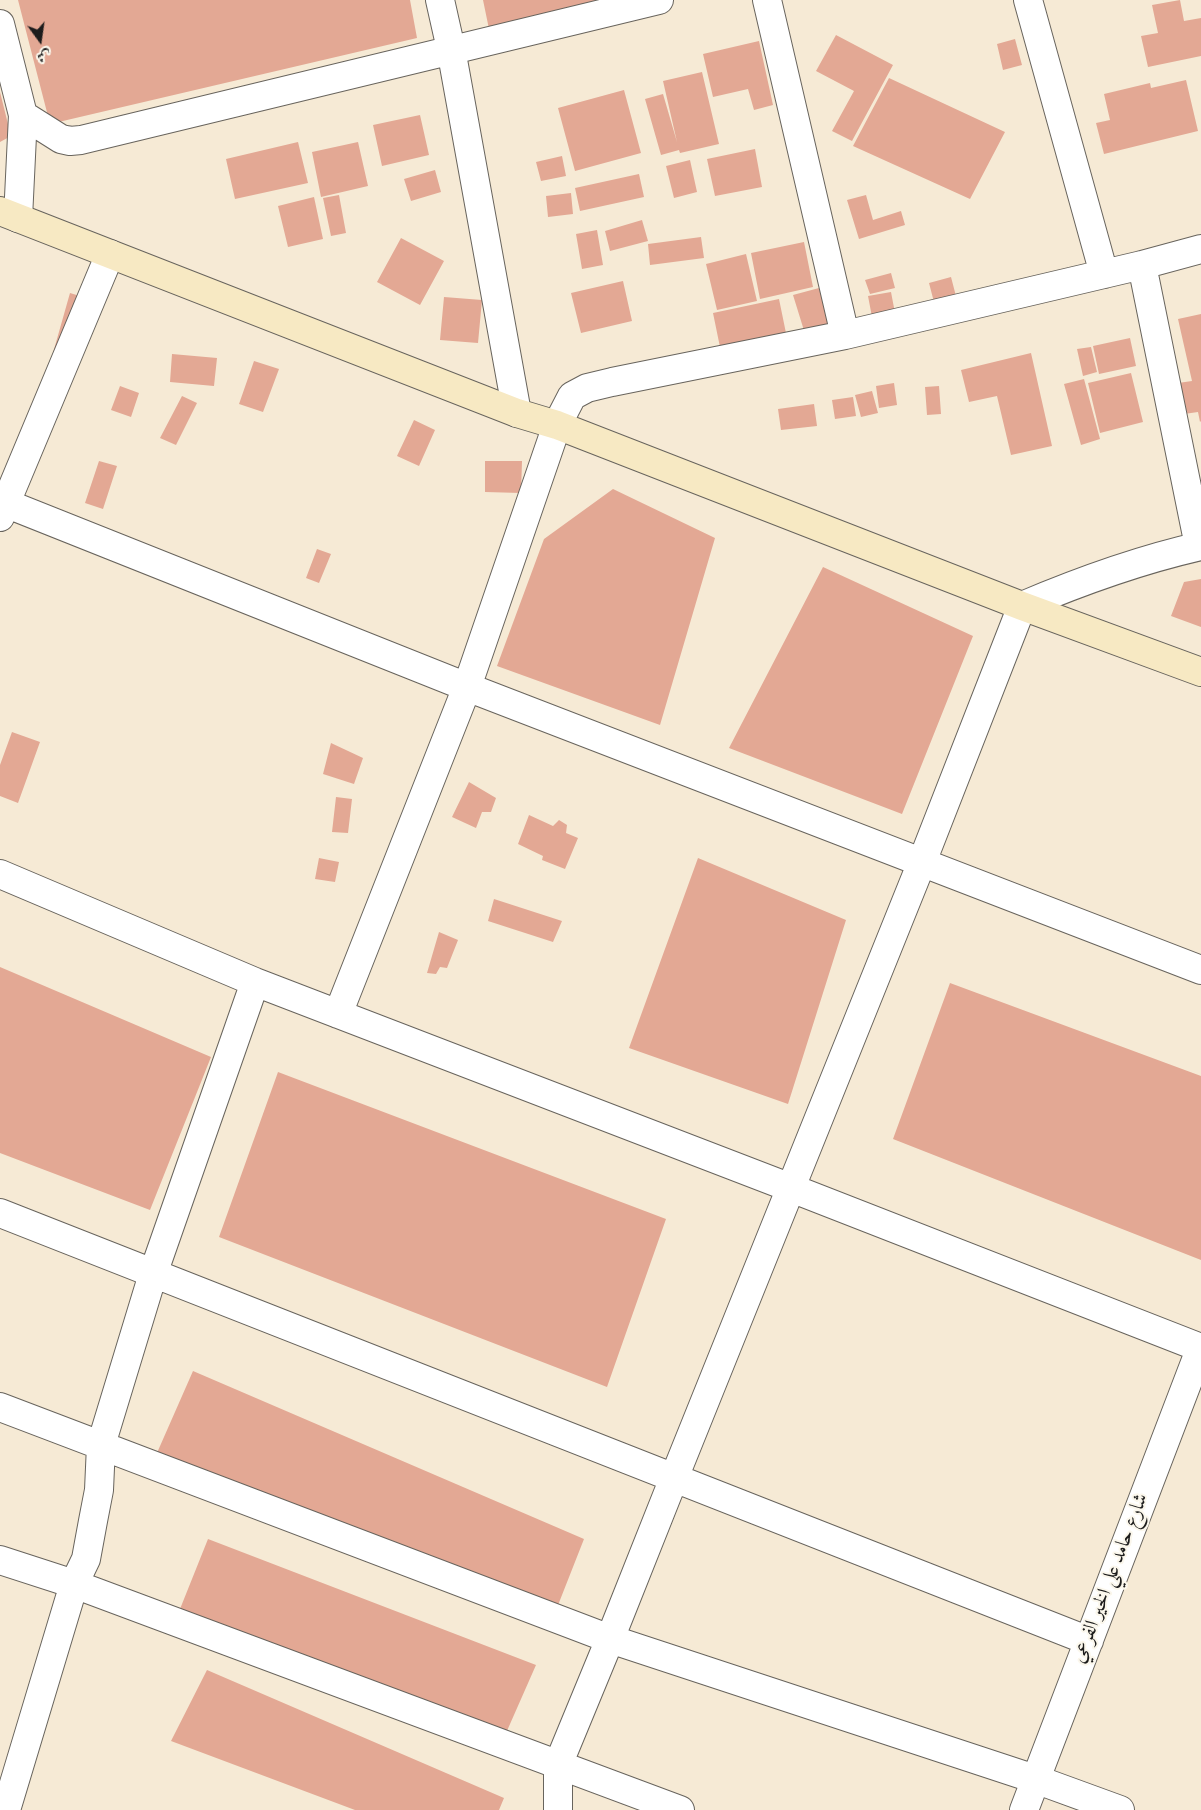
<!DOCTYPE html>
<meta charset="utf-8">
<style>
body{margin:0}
#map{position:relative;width:1201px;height:1810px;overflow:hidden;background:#f6ead5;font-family:"Sorts Mill Goudy",Amiri,serif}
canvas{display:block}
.north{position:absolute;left:15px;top:15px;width:50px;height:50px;-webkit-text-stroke:4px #fbf7ec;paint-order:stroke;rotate:166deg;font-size:14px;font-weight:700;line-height:20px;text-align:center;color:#1c1c1c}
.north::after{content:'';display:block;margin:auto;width:18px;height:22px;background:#1c1c1c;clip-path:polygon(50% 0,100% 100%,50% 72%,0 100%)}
</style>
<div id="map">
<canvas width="1201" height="1810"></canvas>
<div class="north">ش</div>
</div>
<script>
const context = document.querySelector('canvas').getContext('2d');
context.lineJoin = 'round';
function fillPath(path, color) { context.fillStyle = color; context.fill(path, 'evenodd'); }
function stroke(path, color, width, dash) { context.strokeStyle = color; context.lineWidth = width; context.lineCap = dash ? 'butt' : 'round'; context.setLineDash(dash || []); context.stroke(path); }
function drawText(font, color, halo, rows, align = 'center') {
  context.font = font + ' "Sorts Mill Goudy",Amiri,serif'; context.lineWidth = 4; context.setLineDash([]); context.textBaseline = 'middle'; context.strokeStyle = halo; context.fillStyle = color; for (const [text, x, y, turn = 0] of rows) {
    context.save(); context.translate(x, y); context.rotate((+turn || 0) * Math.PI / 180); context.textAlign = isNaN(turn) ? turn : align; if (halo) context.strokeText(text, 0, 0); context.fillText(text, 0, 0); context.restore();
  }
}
fillPath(new Path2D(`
 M 18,0 L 410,0 L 417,38 L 50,124 Z
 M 483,0 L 598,0 L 598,1 L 489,29 Z
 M 1180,0 L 1184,21 L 1201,18 L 1201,56 L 1148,67 L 1141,36 L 1158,33 L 1152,5 Z
 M 836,35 L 893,65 L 852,141 L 832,131 L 854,91 L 816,71 Z
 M 1015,39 L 1022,65 L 1003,70 L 997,44 Z
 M 759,41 L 773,105 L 754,110 L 748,89 L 713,97 L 703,54 Z
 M 702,72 L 719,144 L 680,153 L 679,150 L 661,155 L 645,99 L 663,94 L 677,142 L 663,81 Z
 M 889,78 L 1005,132 L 970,199 L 853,146 Z
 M 1186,80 L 1198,131 L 1104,154 L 1096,123 L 1110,120 L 1104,94 L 1150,83 L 1151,88 Z
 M 624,90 L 641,153 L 575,171 L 558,108 Z
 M 0,92 L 11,136 L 0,142 Z
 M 420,115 L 429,155 L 382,166 L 373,125 Z
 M 298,142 L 308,183 L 235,199 L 226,159 Z
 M 358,142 L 368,186 L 321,197 L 312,152 Z
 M 755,149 L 762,187 L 715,196 L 707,159 Z
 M 562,156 L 566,176 L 541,181 L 536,162 Z
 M 690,160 L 697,192 L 674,198 L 666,166 Z
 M 435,170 L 441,192 L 411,201 L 404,179 Z
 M 639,174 L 644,197 L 580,211 L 575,188 Z
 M 571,193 L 573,214 L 548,217 L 546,196 Z
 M 339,195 L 346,233 L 331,236 L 323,198 Z
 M 866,195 L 873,220 L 901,211 L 905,225 L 859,239 L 847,200 Z
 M 314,197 L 323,239 L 288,247 L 278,206 Z
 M 642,220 L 648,241 L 610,251 L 605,231 Z
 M 597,230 L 603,265 L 582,269 L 576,234 Z
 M 701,237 L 704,258 L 650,265 L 648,244 Z
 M 401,238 L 444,261 L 420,305 L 377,282 Z
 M 804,242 L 813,287 L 760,299 L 751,253 Z
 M 746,254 L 757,301 L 717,310 L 706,264 Z
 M 891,273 L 895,288 L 870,294 L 865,280 Z
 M 951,277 L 957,300 L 935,306 L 929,283 Z
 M 623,281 L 632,321 L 581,333 L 571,293 Z
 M 819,288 L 831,329 L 806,337 L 793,295 Z
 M 891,292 L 895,313 L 872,317 L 868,296 Z
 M 70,293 L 93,300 L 75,359 L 53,353 Z
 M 444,297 L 482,300 L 478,343 L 440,340 Z
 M 779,299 L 787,338 L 721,352 L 713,313 Z
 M 1201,314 L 1201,421 L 1200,422 L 1198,412 L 1177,415 L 1171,384 L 1192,381 L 1178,319 Z
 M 1130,338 L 1136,366 L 1099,374 L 1093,346 Z
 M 1091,347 L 1097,372 L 1083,376 L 1077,349 Z
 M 1031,353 L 1052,446 L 1011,455 L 997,396 L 969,402 L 961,370 Z
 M 172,354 L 217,358 L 214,386 L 170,382 Z
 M 254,361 L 279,369 L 263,412 L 239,404 Z
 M 1131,373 L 1143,422 L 1100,433 L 1088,383 Z
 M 1084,379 L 1100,439 L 1081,445 L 1064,384 Z
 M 894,383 L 897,405 L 879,408 L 876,386 Z
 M 120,386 L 139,393 L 131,417 L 111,410 Z
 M 939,386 L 941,414 L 927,415 L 925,387 Z
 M 872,391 L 878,413 L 861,417 L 855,395 Z
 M 182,396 L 197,403 L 176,445 L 160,438 Z
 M 853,397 L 856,416 L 835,419 L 832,400 Z
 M 814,404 L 817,426 L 781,430 L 778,409 Z
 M 414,420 L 435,430 L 419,466 L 397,456 Z
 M 99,461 L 117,466 L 103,509 L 85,503 Z
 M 485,461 L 522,461 L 521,493 L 485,492 Z
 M 613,489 L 715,538 L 660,725 L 497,666 L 544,539 Z
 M 317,549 L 331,554 L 319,583 L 306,578 Z
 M 823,567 L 973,636 L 902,814 L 729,748 Z
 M 1201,579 L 1201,627 L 1171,616 L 1184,582 Z
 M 12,732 L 40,742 L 18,803 L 0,796 L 0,765 Z
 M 331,743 L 363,758 L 354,784 L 323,774 Z
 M 469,782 L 496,798 L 491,812 L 482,812 L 476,828 L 452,817 Z
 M 336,797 L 352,799 L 348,833 L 332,832 Z
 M 529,815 L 553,826 L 559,820 L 567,825 L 566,833 L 578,838 L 565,869 L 542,860 L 543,856 L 518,844 Z
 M 319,858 L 339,862 L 335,882 L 315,879 Z
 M 698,858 L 846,920 L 788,1104 L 629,1048 Z
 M 494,899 L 562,921 L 553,942 L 488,921 Z
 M 439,932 L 458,940 L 447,968 L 440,967 L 436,974 L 427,973 Z
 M 0,967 L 211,1057 L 150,1210 L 0,1153 Z
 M 950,983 L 1201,1076 L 1201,1260 L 893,1139 Z
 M 278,1072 L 666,1219 L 607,1387 L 219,1237 Z
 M 193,1371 L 584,1539 L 551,1623 L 153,1462 Z
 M 208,1539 L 536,1665 L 499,1749 L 176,1619 Z
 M 207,1670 L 504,1798 L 499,1810 L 355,1810 L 171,1741 Z`), '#e3a894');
const street = new Path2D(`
 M 440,0 L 451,49 L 517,413
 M 767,0 L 845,335
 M 1028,0 L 1104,274
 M 0,24 L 23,115 L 18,218
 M 23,115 L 61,139 L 70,141 L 81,140 L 659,0
 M 1142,265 L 1199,546
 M 0,501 L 467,687 L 1201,970
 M 0,517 L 110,254
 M 0,874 L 255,982 L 791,1188 L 1201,1348
 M 338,1014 L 467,687 L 557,425 L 572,396 L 587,388 L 612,382 L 845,335 L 1142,265 L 1201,249
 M 0,1213 L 1089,1641
 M 0,1407 L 610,1639 L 1035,1779 L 1120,1810
 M 0,1560 L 74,1584 L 680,1810
 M 6,1810 L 74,1584 L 86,1559 L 93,1521 L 99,1490 L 101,1445 L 153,1274 L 255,982
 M 558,1810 L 558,1765 L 610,1639 L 674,1478 L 922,862 L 1022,606 C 1081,581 1139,560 1201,546
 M 1024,1810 L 1201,1347`);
const secondary = new Path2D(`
 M 0,211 L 517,413 L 557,425 L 1022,606 L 1201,672`);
stroke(street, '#68645d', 30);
stroke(secondary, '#68645d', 30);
stroke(street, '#fff', 28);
stroke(secondary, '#f7e9c3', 28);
drawText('20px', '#1c1c1c', '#fbf7ec', [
 ["شارع حامد علي الخير الفرعي",1112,1579,-69]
]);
</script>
